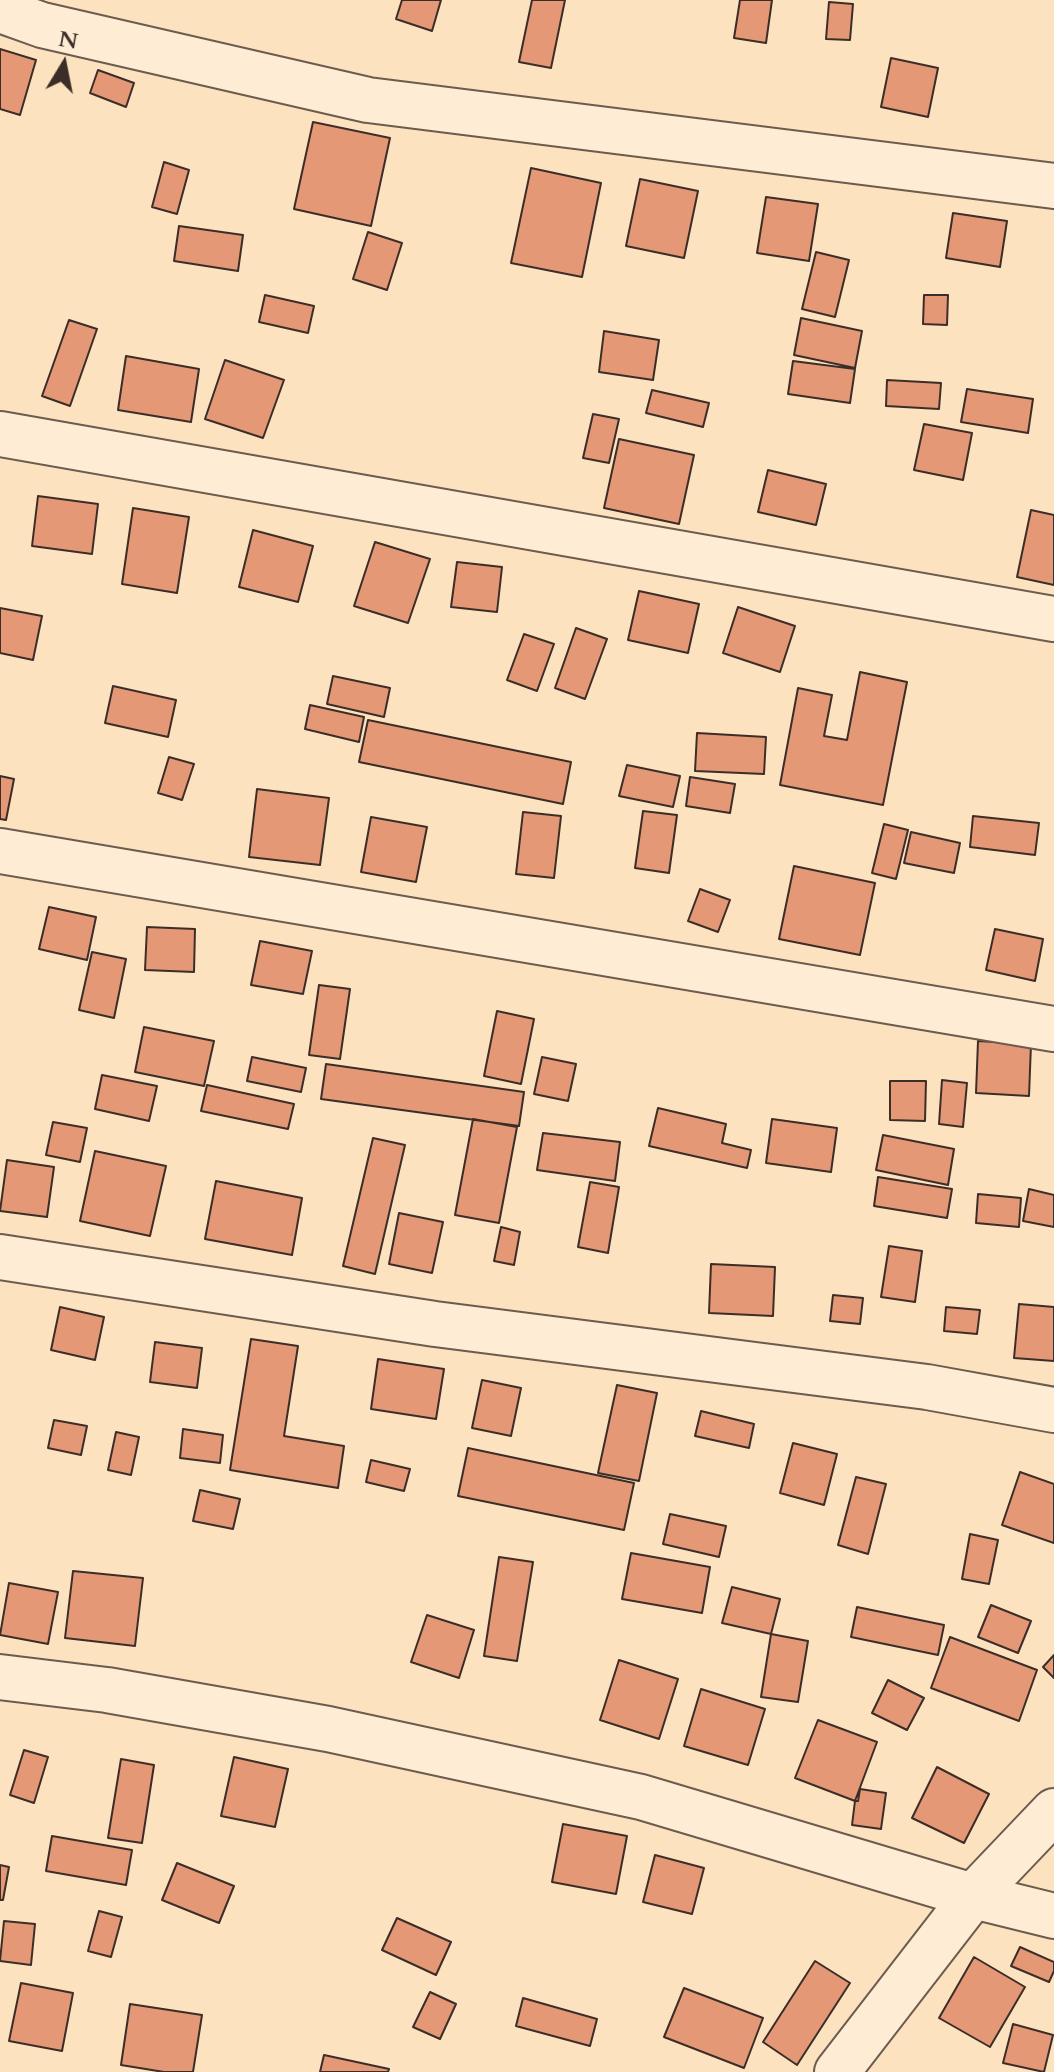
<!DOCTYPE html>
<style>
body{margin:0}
#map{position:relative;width:1054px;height:2072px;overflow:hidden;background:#fde2bf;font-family:Cardo,serif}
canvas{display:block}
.north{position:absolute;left:24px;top:24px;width:80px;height:80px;-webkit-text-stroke:6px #feecd5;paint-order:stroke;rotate:10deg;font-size:22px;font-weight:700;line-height:32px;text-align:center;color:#3b2e29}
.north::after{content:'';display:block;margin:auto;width:28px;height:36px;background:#3b2e29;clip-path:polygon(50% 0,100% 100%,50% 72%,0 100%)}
</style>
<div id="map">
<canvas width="1054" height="2072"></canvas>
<div class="north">N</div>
</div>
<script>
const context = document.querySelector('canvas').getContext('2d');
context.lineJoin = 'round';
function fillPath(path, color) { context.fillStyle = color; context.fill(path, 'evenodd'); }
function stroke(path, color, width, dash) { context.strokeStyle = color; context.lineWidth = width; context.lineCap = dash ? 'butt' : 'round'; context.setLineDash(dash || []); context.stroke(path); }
const building = new Path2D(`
 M 402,0 L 441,0 L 432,31 L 396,19 Z
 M 532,0 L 565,0 L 551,68 L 519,62 Z
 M 740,0 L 772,0 L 766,43 L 734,38 Z
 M 829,2 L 853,4 L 850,40 L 826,39 Z
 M 0,49 L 36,60 L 20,115 L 0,109 Z
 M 891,58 L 938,68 L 928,117 L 881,107 Z
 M 98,70 L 134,83 L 126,107 L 90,93 Z
 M 313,122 L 390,138 L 371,226 L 294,209 Z
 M 164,162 L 189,170 L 177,214 L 152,207 Z
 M 531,168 L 601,183 L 582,277 L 511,263 Z
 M 640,179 L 698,191 L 684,258 L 626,246 Z
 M 766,197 L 818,204 L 809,261 L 757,253 Z
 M 953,213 L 1007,221 L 1000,267 L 946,258 Z
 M 179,226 L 243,235 L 238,271 L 174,261 Z
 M 368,232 L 402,243 L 387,290 L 353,279 Z
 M 816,252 L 849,260 L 835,317 L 802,309 Z
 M 265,295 L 314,306 L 308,333 L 259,322 Z
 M 924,295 L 948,295 L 947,325 L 923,324 Z
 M 801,318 L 862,331 L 855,368 L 794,355 Z
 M 69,320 L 97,329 L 70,406 L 42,396 Z
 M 604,331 L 659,340 L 653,380 L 599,372 Z
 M 126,356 L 199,369 L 191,422 L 118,410 Z
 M 225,360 L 284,380 L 263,438 L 205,419 Z
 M 793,361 L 855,369 L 850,403 L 788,394 Z
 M 887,380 L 941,383 L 939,409 L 886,406 Z
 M 967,389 L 1033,399 L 1028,433 L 961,422 Z
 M 652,390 L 709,403 L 703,427 L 646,413 Z
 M 593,414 L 619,419 L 609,463 L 583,458 Z
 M 924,424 L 972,433 L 963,480 L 914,470 Z
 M 619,439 L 694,455 L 679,524 L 604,508 Z
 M 768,470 L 826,484 L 816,525 L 758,512 Z
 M 38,496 L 98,504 L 92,554 L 32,546 Z
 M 133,508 L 189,517 L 177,593 L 122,584 Z
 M 1031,510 L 1054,515 L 1054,585 L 1017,577 Z
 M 253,530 L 313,546 L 298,602 L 239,587 Z
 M 375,542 L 430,559 L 408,623 L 354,606 Z
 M 457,562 L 502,567 L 497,612 L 451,607 Z
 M 639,591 L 699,604 L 688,653 L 628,640 Z
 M 738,607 L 795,626 L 780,672 L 723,653 Z
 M 0,608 L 42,616 L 33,660 L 0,653 Z
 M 576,628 L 607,639 L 585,699 L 555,688 Z
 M 524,634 L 554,644 L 537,691 L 507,680 Z
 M 860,672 L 907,682 L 883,805 L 780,785 L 798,688 L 832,695 L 824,736 L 847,740 Z
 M 333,676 L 390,688 L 384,717 L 327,704 Z
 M 113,686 L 176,700 L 168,737 L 105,723 Z
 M 310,705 L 364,717 L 359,742 L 305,729 Z
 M 368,720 L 571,762 L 563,804 L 359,762 Z
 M 697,733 L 766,737 L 764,774 L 695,771 Z
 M 169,757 L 194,764 L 182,800 L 158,793 Z
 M 627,765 L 680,776 L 673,807 L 619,796 Z
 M 0,776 L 14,779 L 6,820 L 0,819 Z
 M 690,777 L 735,784 L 730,813 L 686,806 Z
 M 257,789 L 329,798 L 320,865 L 249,857 Z
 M 643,811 L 677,815 L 669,873 L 635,868 Z
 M 523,812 L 561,816 L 554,878 L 516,874 Z
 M 973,816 L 1039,823 L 1035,855 L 970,847 Z
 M 371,817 L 427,827 L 416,882 L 361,872 Z
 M 884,824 L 908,830 L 896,879 L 872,873 Z
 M 911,832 L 960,843 L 954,873 L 904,863 Z
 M 794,866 L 875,883 L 860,955 L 779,939 Z
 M 700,889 L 730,900 L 718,932 L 688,921 Z
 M 49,907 L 96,917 L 87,960 L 39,949 Z
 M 147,927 L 195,929 L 194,972 L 145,970 Z
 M 995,929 L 1043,939 L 1035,981 L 986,970 Z
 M 260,941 L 312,951 L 303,994 L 251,985 Z
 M 92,952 L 126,959 L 114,1018 L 79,1010 Z
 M 319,985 L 350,989 L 340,1059 L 309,1055 Z
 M 497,1011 L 534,1019 L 521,1084 L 484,1076 Z
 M 144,1027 L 214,1041 L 204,1086 L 135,1072 Z
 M 978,1041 L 1031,1044 L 1029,1096 L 976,1093 Z
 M 252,1057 L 306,1068 L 301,1092 L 247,1081 Z
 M 542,1057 L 576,1064 L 568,1101 L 534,1094 Z
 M 326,1064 L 524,1092 L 519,1126 L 321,1099 Z
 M 102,1075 L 157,1086 L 149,1121 L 95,1109 Z
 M 942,1080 L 967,1083 L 963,1127 L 939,1124 Z
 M 890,1081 L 926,1081 L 925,1121 L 890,1120 Z
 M 207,1085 L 294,1104 L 288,1129 L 201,1111 Z
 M 658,1108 L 726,1124 L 722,1143 L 751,1150 L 747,1168 L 649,1146 Z
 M 473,1119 L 517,1127 L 499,1223 L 455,1215 Z
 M 772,1119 L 837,1128 L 831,1172 L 766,1163 Z
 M 53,1122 L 87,1128 L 80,1162 L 46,1155 Z
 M 543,1133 L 620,1142 L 615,1181 L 537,1170 Z
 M 883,1135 L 954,1149 L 948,1185 L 876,1170 Z
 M 373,1138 L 405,1145 L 375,1274 L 343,1266 Z
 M 95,1151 L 166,1166 L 150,1236 L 80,1221 Z
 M 7,1160 L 54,1167 L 47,1217 L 0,1211 Z
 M 878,1177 L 952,1189 L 947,1218 L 874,1206 Z
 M 216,1181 L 302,1198 L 292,1255 L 205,1239 Z
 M 590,1182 L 619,1187 L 608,1253 L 578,1247 Z
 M 1029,1189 L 1054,1195 L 1054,1227 L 1023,1221 Z
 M 978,1194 L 1021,1198 L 1019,1227 L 976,1223 Z
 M 399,1213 L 443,1222 L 432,1273 L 389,1264 Z
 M 501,1227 L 520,1232 L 514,1265 L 494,1261 Z
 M 889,1246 L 922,1251 L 915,1302 L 881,1297 Z
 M 711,1264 L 775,1267 L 773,1316 L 709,1313 Z
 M 833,1295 L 863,1298 L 860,1324 L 830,1321 Z
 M 1019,1304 L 1054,1307 L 1054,1361 L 1014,1358 Z
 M 60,1307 L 104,1317 L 95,1360 L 51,1350 Z
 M 946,1307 L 980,1310 L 977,1334 L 944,1331 Z
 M 251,1339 L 298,1346 L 284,1436 L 344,1446 L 338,1488 L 230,1470 Z
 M 155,1342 L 202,1348 L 197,1388 L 150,1382 Z
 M 378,1359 L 444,1369 L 436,1419 L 371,1409 Z
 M 482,1380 L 521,1388 L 511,1436 L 472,1428 Z
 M 617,1385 L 657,1393 L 639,1481 L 598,1473 Z
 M 701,1411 L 754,1424 L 749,1448 L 695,1436 Z
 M 54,1420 L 87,1426 L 81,1455 L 48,1448 Z
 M 183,1429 L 223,1435 L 220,1463 L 180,1458 Z
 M 116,1432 L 139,1437 L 131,1475 L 108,1470 Z
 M 793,1443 L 837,1454 L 824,1505 L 780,1493 Z
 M 468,1448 L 634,1483 L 624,1530 L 458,1496 Z
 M 371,1460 L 410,1469 L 404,1491 L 366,1482 Z
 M 1020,1472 L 1054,1484 L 1054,1543 L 1002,1525 Z
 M 856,1477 L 886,1484 L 868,1554 L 838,1545 Z
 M 200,1490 L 240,1499 L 233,1529 L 193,1521 Z
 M 670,1514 L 726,1526 L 719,1557 L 663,1544 Z
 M 970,1534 L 998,1540 L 989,1584 L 962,1579 Z
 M 631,1553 L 710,1567 L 702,1613 L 622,1599 Z
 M 499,1557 L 533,1562 L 517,1661 L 484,1656 Z
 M 73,1571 L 143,1578 L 135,1646 L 65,1638 Z
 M 9,1583 L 58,1592 L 48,1644 L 0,1635 Z
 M 732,1587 L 780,1599 L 771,1634 L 722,1623 Z
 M 991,1605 L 1031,1621 L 1018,1653 L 978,1637 Z
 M 857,1607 L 944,1625 L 938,1655 L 851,1637 Z
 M 427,1615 L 474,1630 L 459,1678 L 411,1662 Z
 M 771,1634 L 808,1641 L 798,1702 L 761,1697 Z
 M 950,1637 L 1037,1670 L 1019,1721 L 931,1688 Z
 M 1054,1655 L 1054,1678 L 1043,1667 Z
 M 619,1660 L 678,1679 L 659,1739 L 600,1720 Z
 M 888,1680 L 924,1698 L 907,1730 L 872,1713 Z
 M 701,1689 L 765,1709 L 748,1765 L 684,1746 Z
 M 818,1720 L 877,1742 L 855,1801 L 795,1778 Z
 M 24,1750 L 48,1757 L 34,1803 L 10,1795 Z
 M 234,1757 L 288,1769 L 275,1827 L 221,1816 Z
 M 121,1759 L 154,1765 L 142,1843 L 108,1838 Z
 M 937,1767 L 989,1794 L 964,1843 L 912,1818 Z
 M 860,1789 L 886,1793 L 881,1829 L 852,1825 L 855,1801 L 858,1801 Z
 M 563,1824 L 627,1836 L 616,1894 L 552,1882 Z
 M 52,1836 L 132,1850 L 126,1885 L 46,1871 Z
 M 655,1855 L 704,1868 L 692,1914 L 643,1902 Z
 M 177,1863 L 234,1886 L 219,1923 L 162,1900 Z
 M 0,1865 L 9,1867 L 3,1900 L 0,1900 Z
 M 99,1911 L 122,1917 L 111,1957 L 88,1951 Z
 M 397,1918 L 451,1942 L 436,1975 L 382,1950 Z
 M 4,1921 L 35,1924 L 31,1965 L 0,1961 Z
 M 1020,1947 L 1054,1962 L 1054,1971 L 1049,1982 L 1011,1966 Z
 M 974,1957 L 1025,1987 L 990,2047 L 939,2018 Z
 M 815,1961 L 850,1983 L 797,2065 L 763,2042 Z
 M 21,1983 L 73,1993 L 62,2051 L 9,2041 Z
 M 684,1988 L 763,2018 L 744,2068 L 664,2037 Z
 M 430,1992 L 456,2004 L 440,2039 L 413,2027 Z
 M 523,1998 L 597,2019 L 590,2046 L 516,2026 Z
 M 130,2004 L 202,2015 L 193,2072 L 164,2072 L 121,2065 Z
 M 1013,2024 L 1053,2035 L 1044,2072 L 1003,2063 Z
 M 324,2055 L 389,2069 L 388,2072 L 320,2072 Z`);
fillPath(building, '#e59876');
stroke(building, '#3b2e29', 2);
const minor = new Path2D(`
 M 0,10 L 42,25 L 368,100 L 1054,186
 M 0,434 L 1054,619
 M 0,851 L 1054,1029
 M 0,1257 L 435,1324 L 927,1387 L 1054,1410
 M 0,1677 L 107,1690 L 328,1729 L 641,1797 L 973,1896 L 1054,1916
 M 837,2072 L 973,1896 L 1054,1811`);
stroke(minor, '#6c5b4e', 48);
stroke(minor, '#feecd5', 44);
</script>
